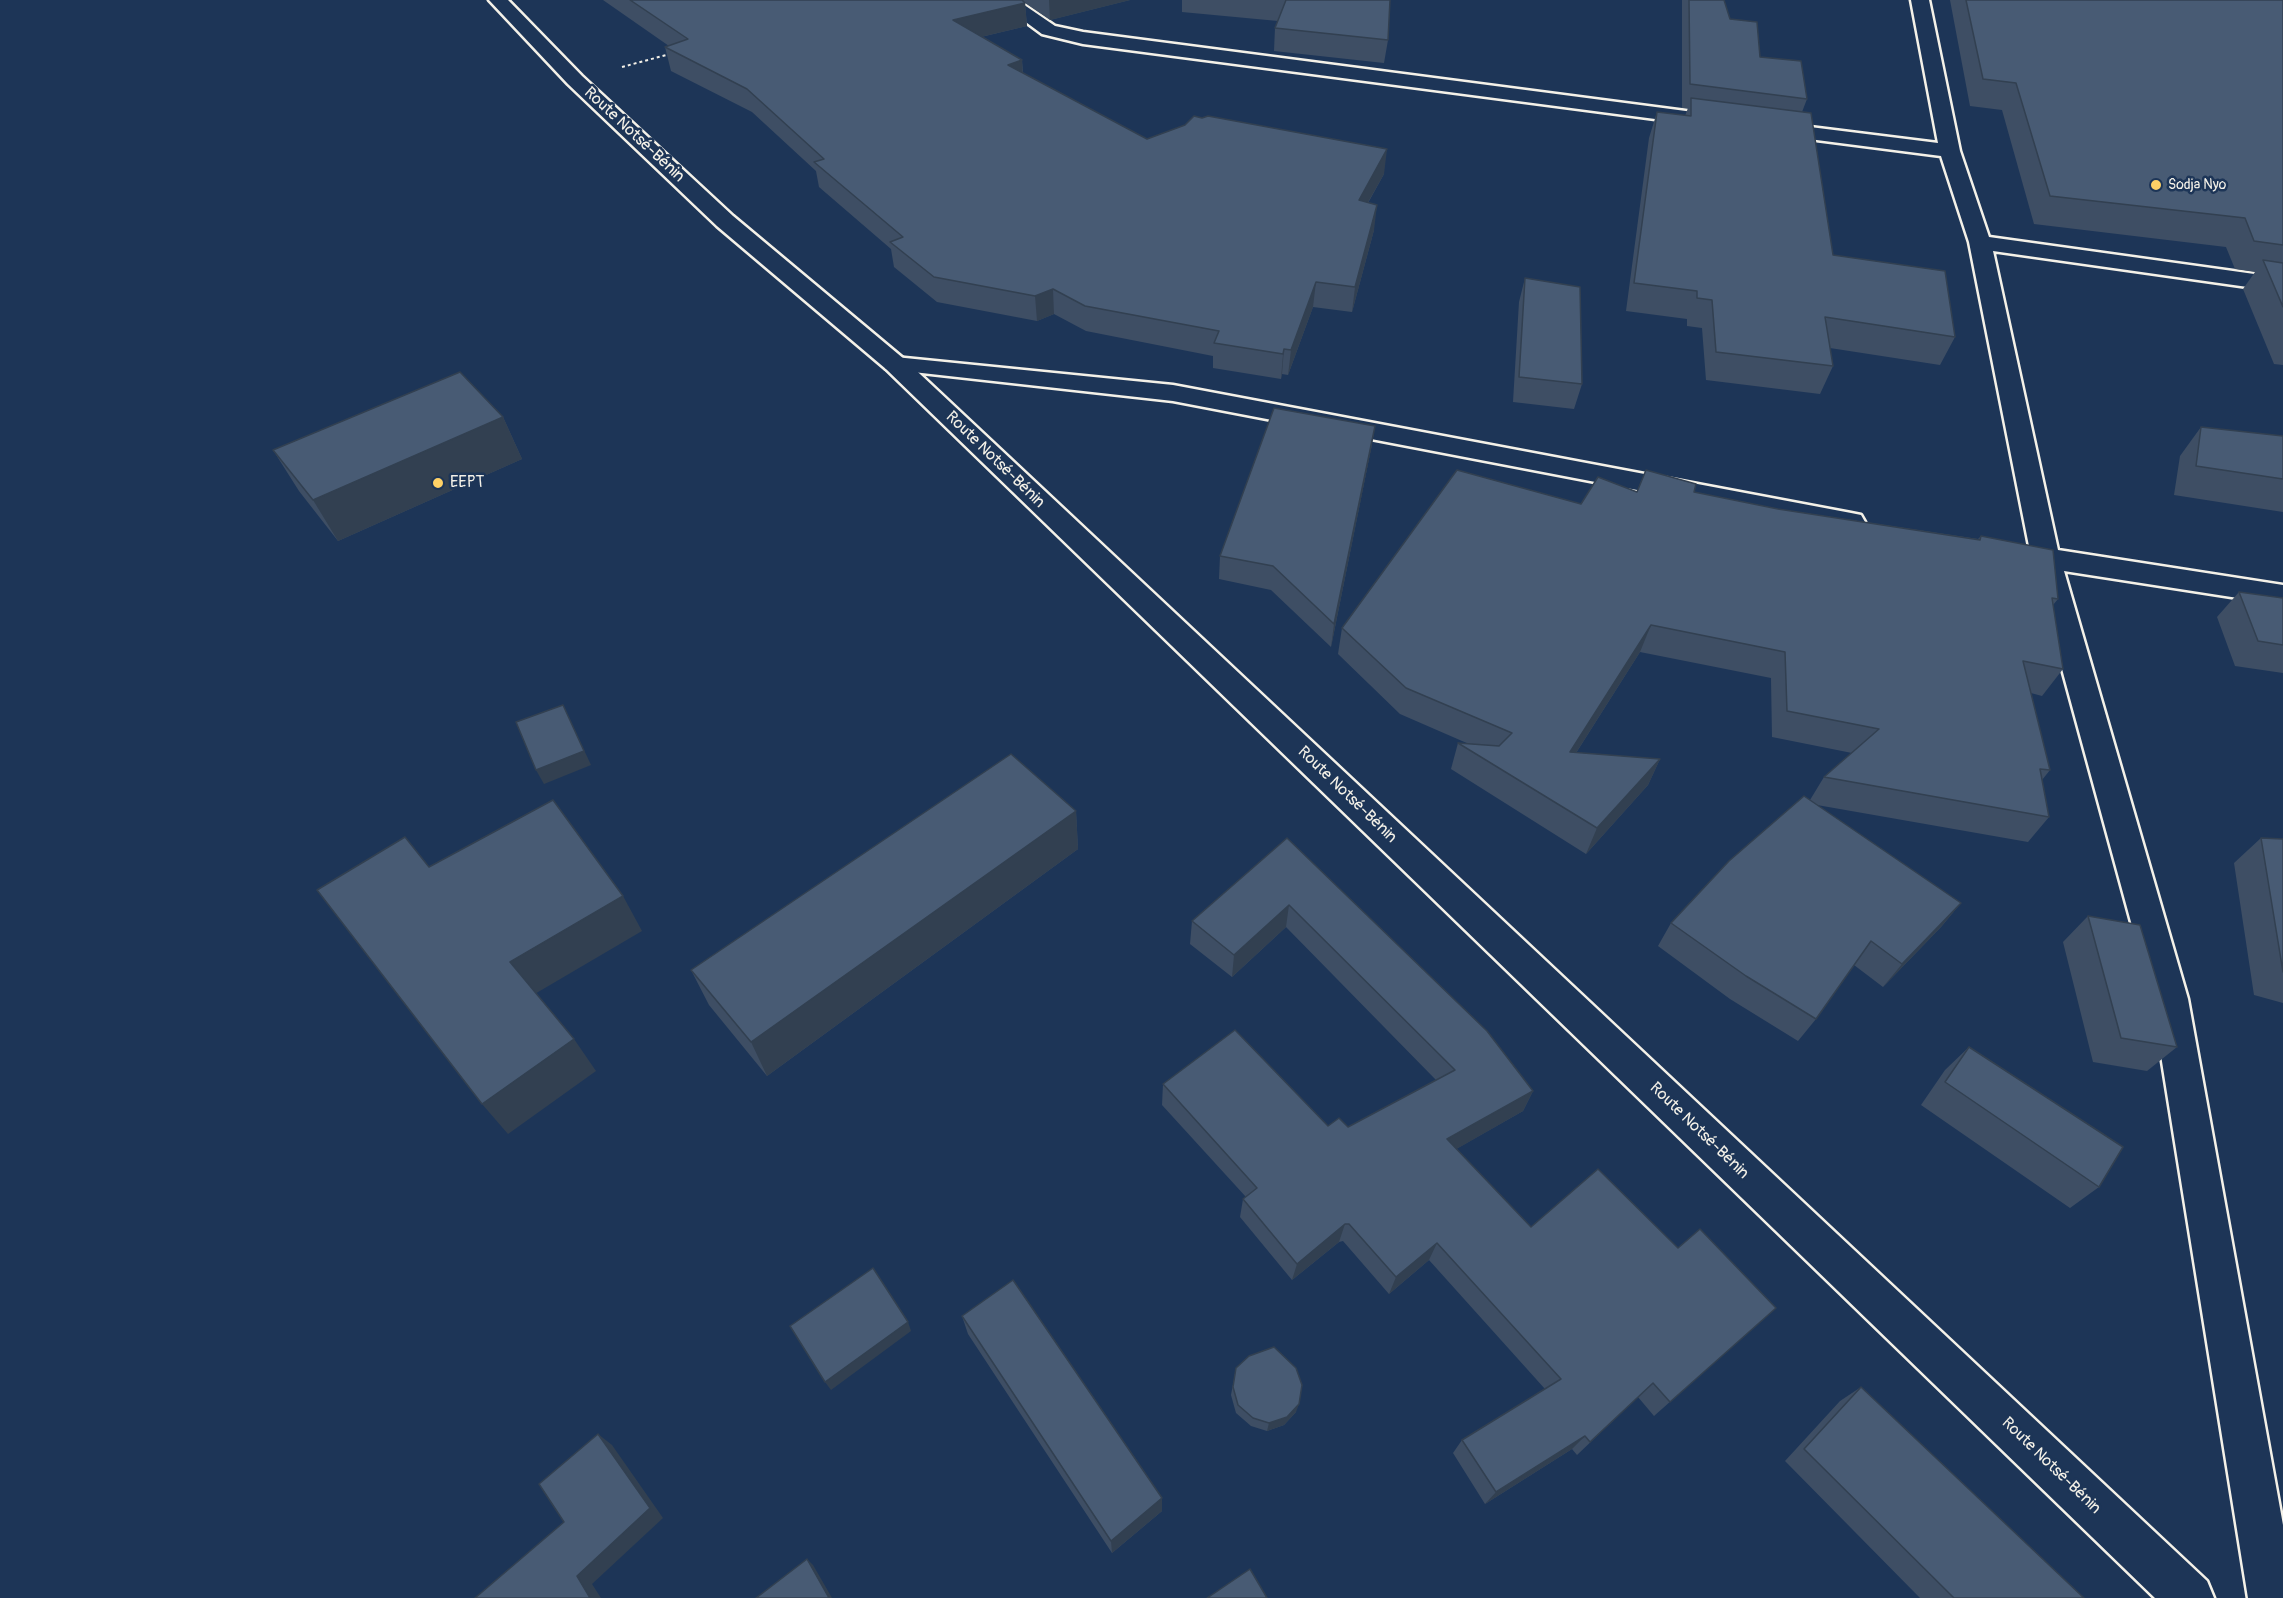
<!DOCTYPE html>
<meta charset="utf-8">
<style>
body{margin:0}
canvas{display:block;background:#1d3557}
</style>
<canvas width="2283" height="1598"></canvas>
<script>
const context = document.querySelector('canvas').getContext('2d');
context.lineJoin = 'round';
function stroke(path, color, width, dash) { context.strokeStyle = color; context.lineWidth = width; context.lineCap = dash ? 'butt' : 'round'; context.setLineDash(dash || []); context.stroke(path); }
function fillPath(path, color) { context.fillStyle = color; context.fill(path, 'evenodd'); }
function drawText(font, color, halo, rows, align = 'center') {
  context.font = font + ' Pangolin,sans-serif'; context.lineWidth = 5; context.setLineDash([]); context.textBaseline = 'middle'; context.strokeStyle = halo; context.fillStyle = color; for (const [text, x, y, turn = 0] of rows) {
    context.save(); context.translate(x, y); context.rotate((+turn || 0) * Math.PI / 180); context.textAlign = isNaN(turn) ? turn : align; if (halo) context.strokeText(text, 0, 0); context.fillText(text, 0, 0); context.restore();
  }
}
const minor = new Path2D(`
 M 996,0 L 1017,0 L 1055,26 L 1083,32 L 1701,113 L 1708,115 L 1711,119 L 1708,123 L 1701,125 L 1083,44 L 1042,34 Z
 M 1911,0 L 1929,0 L 1960,151 L 1989,237 L 2283,278 L 2283,292 L 1993,251 L 2058,550 L 2283,585 L 2283,605 L 2064,571 L 2188,999 L 2283,1525 L 2283,1598 L 2248,1598 L 2152,999 L 2034,566 L 2016,562 L 2012,555 L 2016,548 L 2029,546 L 1969,242 L 1941,156 L 1770,134 L 1763,132 L 1760,128 L 1763,124 L 1770,122 L 1938,143 Z
 M 895,357 L 1173,385 L 1851,513 L 1861,515 L 1865,522 L 1861,529 L 1851,531 L 1173,401 L 886,369 L 883,364 L 886,359 Z`);
const secondary = new Path2D(`
 M 489,0 L 508,0 L 582,76 L 733,216 L 904,359 L 2207,1581 L 2214,1598 L 2155,1598 L 886,369 L 717,226 L 568,84 Z`);
stroke(minor, '#f4f1e8', 5);
stroke(secondary, '#f4f1e8', 5);
stroke(new Path2D(`
 M 622,67 L 670,54`), '#f4f1e8', 2, [3, 3]);
fillPath(minor, '#1d3557');
fillPath(secondary, '#1d3557');
fillPath(new Path2D(`
 M 603,0 L 1130,0 L 1050,20 L 1025,3 L 1027,26 L 981,37 L 1022,60 L 1023,73 L 1147,139 L 1384,174 L 1368,203 L 1374,230 L 1352,312 L 1313,307 L 1288,375 L 1282,374 L 1281,379 L 1213,368 L 1213,356 L 1086,331 L 1054,314 L 1037,321 L 937,302 L 894,267 L 891,249 L 819,187 L 816,171 L 752,112 L 671,71 L 665,47 L 669,46 Z
 M 1182,0 L 1390,0 L 1388,40 L 1384,63 L 1274,51 L 1275,28 L 1278,21 L 1182,12 Z
 M 1682,0 L 1724,0 L 1730,19 L 1760,57 L 1807,99 L 1802,112 L 1833,255 L 1955,337 L 1940,365 L 1830,348 L 1833,366 L 1820,394 L 1706,380 L 1702,328 L 1687,326 L 1687,319 L 1626,311 L 1649,138 L 1657,112 L 1685,116 L 1688,108 L 1682,108 Z
 M 1950,0 L 2283,0 L 2283,365 L 2274,364 L 2243,289 L 2255,272 L 2235,269 L 2226,247 L 2034,224 L 2002,110 L 1970,106 Z
 M 1525,278 L 1582,384 L 1574,409 L 1513,402 L 1519,302 Z
 M 503,417 L 522,459 L 338,541 L 299,491 L 273,450 Z
 M 1375,426 L 1371,449 L 1331,647 L 1271,590 L 1219,579 L 1220,556 Z
 M 2201,427 L 2283,436 L 2283,512 L 2174,495 L 2180,456 Z
 M 1637,492 L 1694,492 L 1778,509 L 1978,539 L 1981,536 L 2058,599 L 2053,605 L 2063,669 L 2042,696 L 2031,693 L 2050,770 L 2042,780 L 2049,817 L 2028,842 L 1817,805 L 1961,903 L 1941,927 L 1883,987 L 1854,965 L 1816,1019 L 1798,1041 L 1730,999 L 1658,946 L 1671,923 L 1810,800 L 1824,777 L 1852,753 L 1772,737 L 1771,678 L 1640,652 L 1576,753 L 1660,759 L 1648,785 L 1586,854 L 1451,769 L 1458,743 L 1469,744 L 1400,714 L 1338,654 L 1342,628 L 1581,504 Z
 M 2239,592 L 2283,598 L 2283,673 L 2235,666 L 2217,617 Z
 M 1076,811 L 1078,849 L 767,1076 L 709,1005 L 691,970 Z
 M 1287,838 L 1533,1091 L 1523,1111 L 1456,1149 L 1531,1227 L 1678,1248 L 1776,1308 L 1654,1416 L 1638,1397 L 1577,1455 L 1572,1449 L 1485,1504 L 1453,1453 L 1462,1440 L 1545,1389 L 1429,1260 L 1389,1294 L 1343,1241 L 1339,1242 L 1292,1280 L 1240,1217 L 1243,1199 L 1246,1197 L 1162,1105 L 1163,1084 L 1328,1126 L 1348,1127 L 1436,1080 L 1286,927 L 1232,977 L 1190,944 L 1192,921 Z
 M 2261,838 L 2283,839 L 2283,1003 L 2254,995 L 2234,863 Z
 M 2088,916 L 2177,1047 L 2147,1071 L 2093,1062 L 2063,942 Z
 M 1969,1047 L 2099,1187 L 2070,1208 L 1921,1105 L 1945,1070 Z
 M 962,1316 L 1162,1511 L 1112,1553 L 968,1334 Z
 M 1236,1368 L 1296,1412 L 1284,1425 L 1267,1431 L 1251,1426 L 1236,1413 L 1231,1395 Z
 M 1861,1387 L 2084,1598 L 1920,1598 L 1785,1461 L 1840,1401 Z`), '#3e4e64');
fillPath(new Path2D(`
 M 1049,0 L 1130,0 L 1050,20 Z
 M 1025,3 L 1027,26 L 955,43 L 953,20 Z
 M 1022,60 L 1023,84 L 1008,65 Z
 M 1387,149 L 1384,174 L 1355,225 L 1359,200 Z
 M 1377,205 L 1374,230 L 1352,312 L 1355,287 Z
 M 1316,282 L 1313,307 L 1288,375 L 1291,350 Z
 M 1053,289 L 1054,314 L 1037,321 L 1035,296 Z
 M 1284,349 L 1282,374 L 1281,379 L 1283,354 Z
 M 503,417 L 522,459 L 338,541 L 313,500 Z
 M 1375,426 L 1371,449 L 1331,647 L 1334,624 Z
 M 1651,625 L 1640,652 L 1560,778 L 1570,752 Z
 M 563,705 L 591,765 L 544,784 L 536,770 Z
 M 1660,759 L 1648,785 L 1586,854 L 1597,828 Z
 M 1076,811 L 1078,849 L 767,1076 L 751,1042 Z
 M 623,896 L 642,931 L 533,995 L 510,962 Z
 M 1961,903 L 1941,927 L 1883,987 L 1902,964 Z
 M 1289,905 L 1286,927 L 1232,977 L 1234,955 Z
 M 574,1039 L 596,1071 L 508,1134 L 482,1104 Z
 M 1533,1091 L 1523,1111 L 1439,1159 L 1447,1139 Z
 M 1345,1224 L 1339,1242 L 1292,1280 L 1297,1264 Z
 M 1437,1243 L 1429,1260 L 1389,1294 L 1396,1277 Z
 M 908,1322 L 911,1331 L 831,1390 L 825,1382 Z
 M 1299,1404 L 1296,1412 L 1284,1425 L 1267,1431 L 1269,1423 Z
 M 598,1434 L 612,1445 L 663,1518 L 592,1584 L 601,1598 L 590,1598 L 577,1576 Z
 M 1585,1436 L 1572,1449 L 1485,1504 L 1496,1492 Z
 M 1162,1498 L 1162,1511 L 1112,1553 L 1111,1541 Z
 M 807,1559 L 813,1565 L 832,1598 L 829,1598 Z`), '#324051');
const building = new Path2D(`
 M 630,0 L 1022,0 L 1025,3 L 953,20 L 1022,60 L 1008,65 L 1147,139 L 1185,125 L 1194,116 L 1202,118 L 1208,116 L 1387,149 L 1359,200 L 1377,205 L 1355,287 L 1316,282 L 1291,350 L 1284,349 L 1283,354 L 1214,343 L 1219,331 L 1085,306 L 1053,289 L 1035,296 L 934,277 L 890,242 L 903,237 L 814,162 L 824,159 L 747,89 L 665,47 L 688,39 Z
 M 1286,0 L 1390,0 L 1388,40 L 1275,28 Z
 M 1689,0 L 1724,0 L 1730,19 L 1757,22 L 1760,57 L 1801,61 L 1807,99 L 1690,84 Z
 M 1966,0 L 2283,0 L 2283,245 L 2254,241 L 2245,218 L 2050,196 L 2016,83 L 1983,79 Z
 M 1691,98 L 1811,113 L 1833,255 L 1945,271 L 1955,337 L 1825,317 L 1833,366 L 1716,352 L 1712,300 L 1697,298 L 1697,291 L 1634,283 L 1657,112 L 1691,116 Z
 M 2263,260 L 2283,263 L 2283,307 Z
 M 1525,278 L 1580,287 L 1582,384 L 1519,377 Z
 M 460,372 L 503,417 L 313,500 L 273,450 Z
 M 1274,408 L 1375,426 L 1334,624 L 1273,566 L 1220,556 Z
 M 2201,427 L 2283,436 L 2283,479 L 2196,466 Z
 M 1457,470 L 1581,504 L 1598,477 L 1637,492 L 1646,470 L 1696,484 L 1694,492 L 1778,509 L 1980,540 L 1981,536 L 2053,550 L 2058,599 L 2052,598 L 2063,669 L 2023,661 L 2050,770 L 2040,769 L 2049,817 L 1824,777 L 1879,729 L 1787,711 L 1785,652 L 1651,625 L 1570,752 L 1660,759 L 1597,828 L 1458,743 L 1499,746 L 1512,733 L 1406,688 L 1342,628 Z
 M 2239,592 L 2283,598 L 2283,645 L 2258,641 Z
 M 563,705 L 584,751 L 536,770 L 516,722 Z
 M 1011,754 L 1076,811 L 751,1042 L 691,970 Z
 M 1804,796 L 1961,903 L 1902,964 L 1871,941 L 1816,1019 L 1746,976 L 1671,923 L 1729,861 Z
 M 553,800 L 623,896 L 510,962 L 574,1039 L 482,1104 L 317,890 L 405,837 L 429,867 Z
 M 1287,838 L 1487,1031 L 1533,1091 L 1447,1139 L 1531,1227 L 1598,1169 L 1678,1248 L 1700,1229 L 1776,1308 L 1670,1402 L 1653,1383 L 1590,1442 L 1585,1436 L 1496,1492 L 1462,1440 L 1561,1379 L 1437,1243 L 1396,1277 L 1349,1224 L 1345,1224 L 1297,1264 L 1243,1199 L 1257,1188 L 1163,1084 L 1235,1030 L 1328,1126 L 1339,1118 L 1348,1127 L 1455,1070 L 1289,905 L 1234,955 L 1192,921 Z
 M 2261,838 L 2283,839 L 2283,972 Z
 M 2088,916 L 2140,925 L 2177,1047 L 2121,1038 Z
 M 1969,1047 L 2123,1147 L 2099,1187 L 1945,1082 Z
 M 873,1268 L 908,1322 L 825,1382 L 790,1326 Z
 M 1013,1280 L 1162,1498 L 1111,1541 L 962,1316 Z
 M 1274,1347 L 1296,1368 L 1302,1385 L 1299,1404 L 1287,1417 L 1269,1423 L 1253,1418 L 1238,1405 L 1233,1387 L 1236,1368 L 1249,1356 Z
 M 1861,1387 L 2084,1598 L 1954,1598 L 1804,1449 Z
 M 598,1434 L 650,1508 L 577,1576 L 590,1598 L 475,1598 L 564,1522 L 539,1484 Z
 M 807,1559 L 829,1598 L 756,1598 Z
 M 1250,1569 L 1267,1598 L 1207,1598 Z`);
fillPath(building, '#485b74');
stroke(building, '#324051', 1.5);
for (const [x, y, r, color] of [
 [2156,185,6,"#ffd166"],
 [438,483,6,"#ffd166"]
]) { const dot = new Path2D(); dot.arc(x, y, r, 0, 2 * Math.PI); context.fillStyle = color; context.fill(dot); stroke(dot, '#1d3557', 2); }
drawText('14px', '#f4f1e8', '#1d3557', [
 ["Sodja Nyo",2168,185]
], 'left');
drawText('16px', '#f4f1e8', '#1d3557', [
 ["Route Notsé-Bénin",634,135,43],
 ["Route Notsé-Bénin",995,460,44],
 ["Route Notsé-Bénin",1347,795,44],
 ["Route Notsé-Bénin",1699,1131,44],
 ["Route Notsé-Bénin",2051,1466,44]
]);
drawText('16px', '#f4f1e8', '#1d3557', [
 ["EEPT",450,483]
], 'left');
</script>
